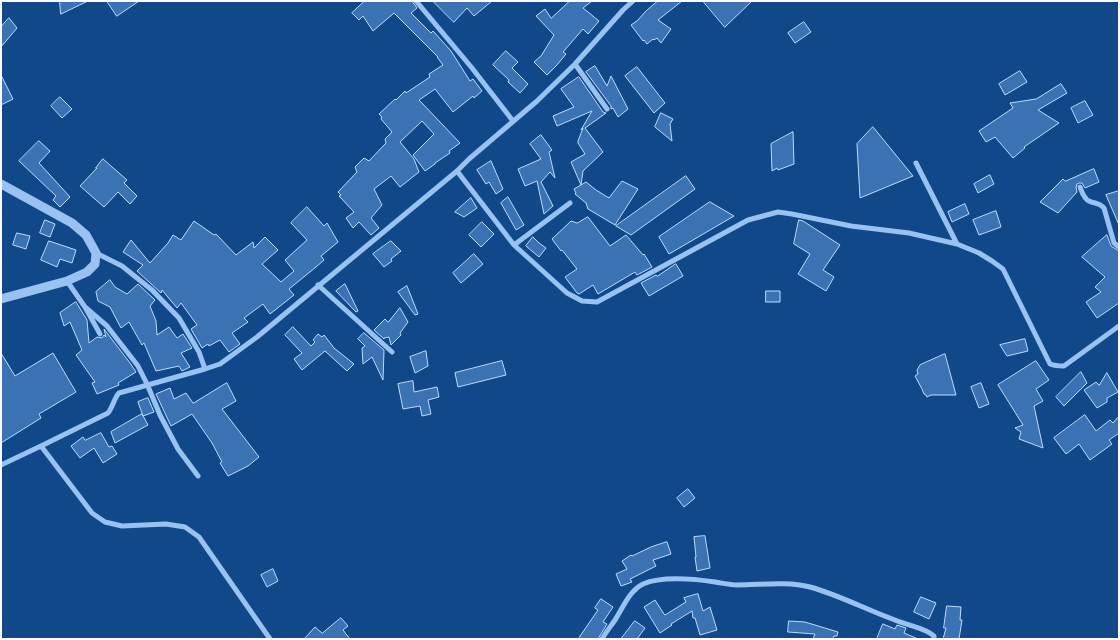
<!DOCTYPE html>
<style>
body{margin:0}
#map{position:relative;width:1120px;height:640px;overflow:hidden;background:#11488a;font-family:"Fira Sans",sans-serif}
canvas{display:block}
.frame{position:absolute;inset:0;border:2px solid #fff;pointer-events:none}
</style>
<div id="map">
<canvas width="1120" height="640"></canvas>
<div class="frame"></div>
</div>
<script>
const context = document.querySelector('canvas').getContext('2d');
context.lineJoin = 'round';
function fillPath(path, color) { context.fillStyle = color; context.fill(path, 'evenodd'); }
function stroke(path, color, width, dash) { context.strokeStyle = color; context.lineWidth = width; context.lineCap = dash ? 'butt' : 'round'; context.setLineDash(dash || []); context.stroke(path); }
const building = new Path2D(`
 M 60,1 L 88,1 L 61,14 Z
 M 107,1 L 139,1 L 117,16 Z
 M 365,1 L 412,1 L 417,8 L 411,13 L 431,33 L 433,31 L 451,51 L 470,81 L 473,79 L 482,91 L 474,98 L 473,96 L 453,112 L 435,89 L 419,100 L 460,143 L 449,151 L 450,153 L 435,163 L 435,164 L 425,171 L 413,155 L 434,134 L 422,121 L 400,142 L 414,159 L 419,172 L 400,187 L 391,176 L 374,189 L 382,205 L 371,218 L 379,228 L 371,235 L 359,222 L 353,228 L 346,218 L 354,212 L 339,196 L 341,195 L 338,192 L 357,172 L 355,167 L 364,158 L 369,161 L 386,143 L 385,139 L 392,132 L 381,119 L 382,117 L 379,114 L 395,99 L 396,100 L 405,91 L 406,93 L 430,77 L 429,74 L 443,65 L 437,57 L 438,57 L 394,13 L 373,31 L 363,16 L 359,20 L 352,13 Z
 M 433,1 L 492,1 L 474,16 L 467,8 L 454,22 Z
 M 570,1 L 592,1 L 583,8 L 599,21 L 588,34 L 583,29 L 563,52 L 566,54 L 557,65 L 547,75 L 534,62 L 541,56 L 554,35 L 536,16 L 545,9 L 551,18 Z
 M 658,1 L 682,1 L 658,20 L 671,29 L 661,43 L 657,38 L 654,40 L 653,39 L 647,44 L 644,40 L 643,41 L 631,25 L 637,21 L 646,11 Z
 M 703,1 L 752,1 L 725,27 Z
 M 9,18 L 17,28 L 1,47 L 1,27 Z
 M 804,22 L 811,32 L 795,43 L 788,33 Z
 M 506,51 L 518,62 L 512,68 L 528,84 L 520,93 L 508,82 L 509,80 L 493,65 Z
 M 595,66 L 607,86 L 611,76 L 628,109 L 618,117 L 613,108 L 611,109 L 611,106 L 586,72 Z
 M 637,67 L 665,103 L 654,113 L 625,76 Z
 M 1020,71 L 1027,82 L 1005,95 L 999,84 Z
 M 1,75 L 13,99 L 1,105 Z
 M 579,77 L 603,112 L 606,113 L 585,128 L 603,152 L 583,171 L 581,185 L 586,182 L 596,190 L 609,198 L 622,181 L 638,189 L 615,225 L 588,209 L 586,203 L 575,194 L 576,193 L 574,189 L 581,185 L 571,162 L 585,154 L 578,143 L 578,141 L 583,128 L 581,130 L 592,111 L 557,126 L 553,116 L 574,107 L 561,89 Z
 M 1061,84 L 1067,93 L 1038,110 L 1059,123 L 1024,147 L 1025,148 L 1013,158 L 995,137 L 986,142 L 979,131 L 1013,108 L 1010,103 L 1036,99 Z
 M 60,97 L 72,109 L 62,118 L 51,106 Z
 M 1085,101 L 1093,115 L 1078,123 L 1071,108 Z
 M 661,113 L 673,119 L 670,124 L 672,141 L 655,127 Z
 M 873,127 L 913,176 L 860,198 L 857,144 Z
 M 793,132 L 794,164 L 778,170 L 777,168 L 772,171 L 771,144 Z
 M 541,135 L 552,150 L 549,152 L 555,178 L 550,172 L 541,182 L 553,206 L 544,214 L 537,181 L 525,186 L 518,169 L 541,159 L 530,144 Z
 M 39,141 L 50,151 L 39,163 L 70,197 L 60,207 L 53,200 L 56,196 L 19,161 Z
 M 103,159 L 127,180 L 124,183 L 137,196 L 130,204 L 118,192 L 104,207 L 80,186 L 97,168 L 96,168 Z
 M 491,161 L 503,189 L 496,194 L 489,182 L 486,184 L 477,170 Z
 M 1094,169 L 1099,182 L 1085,188 L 1082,183 L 1079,183 L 1077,184 L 1076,187 L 1077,192 L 1058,213 L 1040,202 L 1063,179 L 1065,181 Z
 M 990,175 L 994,184 L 978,193 L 974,184 Z
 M 686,176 L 695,189 L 631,235 L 616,226 Z
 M 1119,191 L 1119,225 L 1106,195 Z
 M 508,197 L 524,225 L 516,230 L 501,203 Z
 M 471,198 L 477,208 L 464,217 L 455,212 Z
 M 710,202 L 734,216 L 669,254 L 659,237 Z
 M 965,204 L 969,214 L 952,222 L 948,212 Z
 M 307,207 L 324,226 L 327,223 L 338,242 L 321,256 L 324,260 L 316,267 L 289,289 L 294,295 L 270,314 L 263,304 L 244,318 L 248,322 L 232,333 L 240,344 L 229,352 L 220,340 L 209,346 L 208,344 L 202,348 L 191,329 L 197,325 L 181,303 L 177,308 L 162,290 L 161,293 L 137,271 L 143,265 L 123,252 L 131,240 L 150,263 L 168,243 L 173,235 L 181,240 L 194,221 L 214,235 L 216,234 L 236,255 L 253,242 L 254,248 L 265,237 L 278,250 L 262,264 L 281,282 L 294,271 L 285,260 L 307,240 L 291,223 Z
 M 996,211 L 1001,227 L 979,235 L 973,220 Z
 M 588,217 L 610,246 L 626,235 L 643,255 L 644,254 L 652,267 L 637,275 L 635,272 L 598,294 L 593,285 L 579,294 L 577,293 L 565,277 L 577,269 L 562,250 L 561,251 L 552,239 L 571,221 L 577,223 Z
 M 45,220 L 55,224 L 50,237 L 40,233 Z
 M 799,220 L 803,221 L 840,245 L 823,270 L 834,277 L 826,291 L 798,274 L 810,254 L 794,244 Z
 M 482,222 L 494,234 L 481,247 L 469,235 Z
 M 17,233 L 30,236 L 26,249 L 13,245 Z
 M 1107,235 L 1111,246 L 1119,251 L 1119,303 L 1097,318 L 1086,302 L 1101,292 L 1095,287 L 1105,277 L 1082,257 Z
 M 533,237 L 539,243 L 546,248 L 539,257 L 526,246 Z
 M 49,241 L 76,250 L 72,263 L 60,259 L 57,267 L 41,260 Z
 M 391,241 L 401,251 L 391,259 L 392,261 L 384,267 L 373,254 Z
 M 474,254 L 483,264 L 461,283 L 453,273 Z
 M 676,264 L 683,276 L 649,296 L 641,283 L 656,275 L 657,276 Z
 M 110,280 L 115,287 L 127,294 L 138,284 L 155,300 L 150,306 L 156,321 L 157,335 L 169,327 L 177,338 L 183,334 L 192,348 L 181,353 L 190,367 L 182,371 L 179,366 L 156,371 L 144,343 L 142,345 L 129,322 L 121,328 L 110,307 L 98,301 L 96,292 Z
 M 345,284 L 358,311 L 356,312 L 336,291 Z
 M 407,286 L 418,314 L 415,315 L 398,292 Z
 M 766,291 L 780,291 L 780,302 L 766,302 Z
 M 76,302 L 87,320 L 89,343 L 97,337 L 102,338 L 104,335 L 106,337 L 104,329 L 130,363 L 136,372 L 118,383 L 119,385 L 97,394 L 92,383 L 95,382 L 76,355 L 82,350 L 70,322 L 64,326 L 60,313 Z
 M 400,308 L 408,322 L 400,333 L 401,335 L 391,345 L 389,337 L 384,338 L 384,339 L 374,330 L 385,319 L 388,322 Z
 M 293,327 L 311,346 L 315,342 L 313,340 L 318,334 L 322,337 L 324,335 L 334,348 L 354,364 L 347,371 L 325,351 L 302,370 L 294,359 L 302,353 L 285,335 Z
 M 364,333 L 384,350 L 383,380 L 372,357 L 363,364 L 362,348 L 365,346 L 358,339 Z
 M 1025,339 L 1028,351 L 1007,356 L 1000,345 Z
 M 426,351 L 428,366 L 415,373 L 410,357 Z
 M 1,353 L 15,376 L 53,353 L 76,392 L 39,414 L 41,418 L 1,443 Z
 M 945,354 L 956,395 L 931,395 L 927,397 L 926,395 L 924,394 L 922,389 L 915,376 L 918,374 L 917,370 L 920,365 Z
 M 502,361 L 506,375 L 458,387 L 455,373 Z
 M 1036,361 L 1049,380 L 1036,389 L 1043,401 L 1034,406 L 1043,448 L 1019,439 L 1021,432 L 1015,428 L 1023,425 L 998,385 Z
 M 1081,372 L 1087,383 L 1064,406 L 1056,397 Z
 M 1107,373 L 1118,392 L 1107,398 L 1107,402 L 1097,408 L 1084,390 L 1096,382 L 1099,385 Z
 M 413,381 L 414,392 L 437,387 L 439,397 L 428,400 L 431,414 L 422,416 L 420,406 L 403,409 L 398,384 Z
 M 227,383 L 236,401 L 222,409 L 259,457 L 248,466 L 228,476 L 220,463 L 222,462 L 212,443 L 192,414 L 171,426 L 156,394 L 170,388 L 174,399 L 186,393 L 193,403 Z
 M 981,383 L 989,404 L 979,408 L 971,387 Z
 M 148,398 L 154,412 L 143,416 L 138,402 Z
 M 142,414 L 148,425 L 115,443 L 111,432 Z
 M 1085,415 L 1096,431 L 1110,420 L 1113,423 L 1119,416 L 1119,433 L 1109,440 L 1112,444 L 1090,460 L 1079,444 L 1066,454 L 1054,438 Z
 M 101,433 L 109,447 L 112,446 L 117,454 L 103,463 L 94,448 L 80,458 L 71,446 L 83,437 L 85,440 Z
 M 688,489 L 695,498 L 684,507 L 677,498 Z
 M 705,536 L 710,568 L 697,571 L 695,557 L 696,557 L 694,537 Z
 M 667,542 L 671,554 L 653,560 L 656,566 L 630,579 L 632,582 L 621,586 L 616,574 L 627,569 L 622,561 L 631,555 L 632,556 L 651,547 Z
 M 273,569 L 278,581 L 267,587 L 261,575 Z
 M 698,594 L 703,611 L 710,607 L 717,630 L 700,635 L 695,618 L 693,618 L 692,611 L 671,624 L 672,625 L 660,633 L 644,607 L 655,600 L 664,614 L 665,615 L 686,602 L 684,598 Z
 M 921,597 L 936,603 L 929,619 L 914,612 Z
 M 601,599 L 613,607 L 603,622 L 607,624 L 598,639 L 578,639 L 598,610 L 595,608 Z
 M 947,606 L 961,607 L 960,620 L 962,620 L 959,639 L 943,639 L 946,628 L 944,628 Z
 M 341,618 L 348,626 L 343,630 L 350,639 L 304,639 L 315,627 L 322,633 Z
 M 635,621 L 645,628 L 637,639 L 621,639 Z
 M 789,621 L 805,622 L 838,632 L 837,636 L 834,636 L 833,639 L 813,639 L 815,634 L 788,632 Z
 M 883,624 L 895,629 L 897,625 L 906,628 L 904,633 L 918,639 L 877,639 Z`);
fillPath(building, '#3a72b4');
stroke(building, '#bedcfc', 1);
stroke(new Path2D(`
 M 416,1 L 472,68 L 513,121
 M 575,64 L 607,109
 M 916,163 L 957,244
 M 457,171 L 514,245 L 570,203
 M 1080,187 C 1082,192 1084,199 1089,201 C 1095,204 1099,202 1104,208 L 1114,243 L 1119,247
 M 514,245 L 567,293 L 582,301 L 597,302 L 748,220 L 778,212 L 792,214 L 851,226 L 909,233 L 957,244 L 979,253 L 992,261 L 1003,269 L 1050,364 C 1055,366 1058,366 1064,366 L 1119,326
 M 96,253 L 122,266 L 152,290 L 179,318 L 199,352 L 205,369
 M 67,281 L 85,307 L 100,334
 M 318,285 L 392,352
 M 85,307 L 107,326 L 138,366 L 147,384 L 160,415 L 178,449 L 198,476
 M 41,446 L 108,413 C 113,407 114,398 119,393 L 205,369 L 220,364 L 257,337 L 457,171 L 469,159 L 537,101 L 575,64 L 623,10 L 633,1
 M 1,465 L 41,446 L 92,513 L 105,522 L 122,526 L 166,524 L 185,527 L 199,537 L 270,639
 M 602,639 C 606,632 611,626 615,620 C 623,608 629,591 643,584 C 661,576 695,579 715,582 C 722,583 730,585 737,585 C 761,585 786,581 810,587 C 839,595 867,610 895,620 C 906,625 926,628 934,636 L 934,639`), '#98c2f1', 5);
stroke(new Path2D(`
 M 1,184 L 72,223 L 86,235 L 96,253 L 95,264 L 87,272 L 67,281 L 1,299`), '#98c2f1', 9);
</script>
